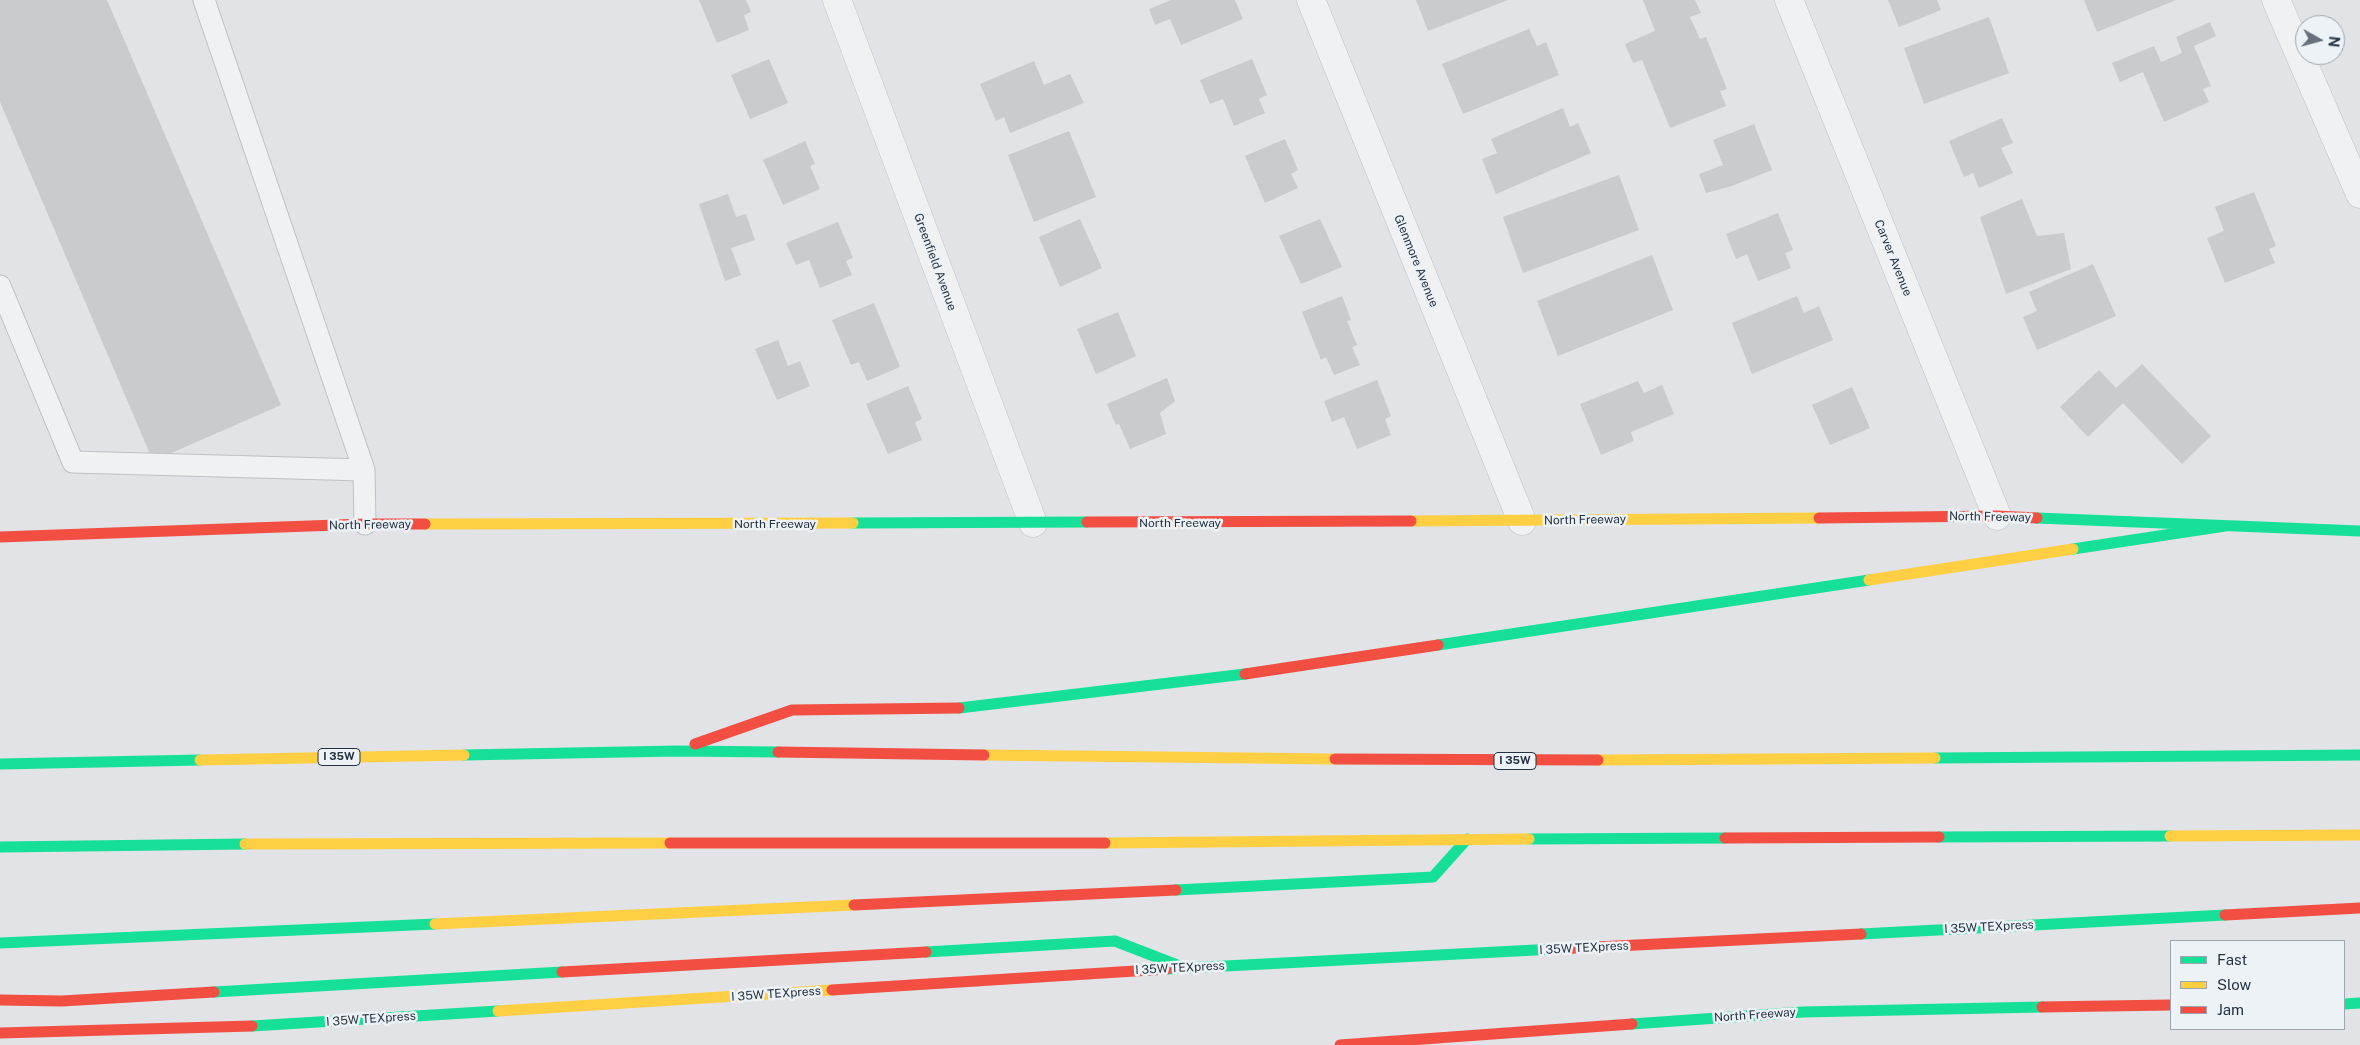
<!DOCTYPE html>
<style>
body{margin:0}
#map{position:relative;width:2360px;height:1045px;overflow:hidden;background:#e1e3e6;font-family:"Public Sans",sans-serif}
canvas{display:block}
.legend{position:absolute;left:2170px;top:940px;width:175px;height:90px;box-sizing:border-box;background:#edf2f6;border:1px solid #9da5ae;margin:0;padding:6px 9px;list-style:none;font-size:15px;color:#253241}
.legend li{display:flex;align-items:center;gap:10px;height:25px}
.legend b{width:25px;border:1px solid #9da5ae}
.north{position:absolute;left:2295px;top:15px;width:50px;height:50px;box-sizing:border-box;background:#edf2f6;border:1px solid #9da5ae;border-radius:50%;rotate:97deg;font-size:14px;font-weight:700;line-height:20px;text-align:center;color:#253241}
.north::after{content:'';display:block;margin:auto;width:18px;height:22px;background:#67707b;clip-path:polygon(50% 0,100% 100%,50% 72%,0 100%)}
</style>
<div id="map">
<canvas width="2360" height="1045"></canvas>
<ul class="legend">
<li><b style="height:6px;background:#16e098"></b>Fast</li>
<li><b style="height:6px;background:#ffcf43"></b>Slow</li>
<li><b style="height:6px;background:#f24e42"></b>Jam</li>
</ul>
<div class="north">N</div>
</div>
<script>
const context = document.querySelector('canvas').getContext('2d');
context.lineJoin = 'round';
function fillPath(path, color) { context.fillStyle = color; context.fill(path, 'evenodd'); }
function stroke(path, color, width, dash) { context.strokeStyle = color; context.lineWidth = width; context.lineCap = dash ? 'butt' : 'round'; context.setLineDash(dash || []); context.stroke(path); }
function drawText(font, color, halo, rows, align = 'center') {
  context.font = font + ' "Public Sans",sans-serif'; context.lineWidth = 5; context.setLineDash([]); context.textBaseline = 'middle'; context.strokeStyle = halo; context.fillStyle = color; for (const [text, x, y, turn = 0] of rows) {
    context.save(); context.translate(x, y); context.rotate((+turn || 0) * Math.PI / 180); context.textAlign = isNaN(turn) ? turn : align; if (halo) context.strokeText(text, 0, 0); context.fillText(text, 0, 0); context.restore();
  }
}
fillPath(new Path2D(`
 M 0,0 L 107,0 L 281,405 L 153,461 L 0,102 Z
 M 699,0 L 746,0 L 751,12 L 744,15 L 749,30 L 717,43 Z
 M 1171,0 L 1235,0 L 1243,19 L 1181,45 L 1170,19 L 1155,25 L 1149,9 Z
 M 1416,0 L 1508,0 L 1428,31 Z
 M 1643,0 L 1695,0 L 1701,13 L 1690,17 L 1700,39 L 1706,37 L 1727,89 L 1720,91 L 1726,106 L 1670,128 L 1642,60 L 1633,63 L 1625,44 L 1655,31 Z
 M 1888,0 L 1937,0 L 1941,10 L 1899,27 Z
 M 2084,0 L 2176,0 L 2097,32 Z
 M 1989,17 L 2009,73 L 1924,104 L 1904,48 Z
 M 2210,22 L 2216,36 L 2194,46 L 2211,86 L 2203,89 L 2209,102 L 2164,122 L 2143,72 L 2120,82 L 2112,63 L 2154,46 L 2161,62 L 2182,53 L 2176,37 Z
 M 1529,29 L 1537,46 L 1546,42 L 1559,75 L 1463,114 L 1442,64 Z
 M 769,59 L 788,103 L 750,119 L 731,75 Z
 M 1252,59 L 1267,95 L 1259,99 L 1265,113 L 1234,126 L 1223,99 L 1210,104 L 1200,80 Z
 M 1034,61 L 1044,85 L 1070,74 L 1084,103 L 1010,133 L 1004,117 L 996,121 L 980,84 Z
 M 1563,108 L 1570,127 L 1578,123 L 1591,153 L 1496,194 L 1482,159 L 1497,153 L 1491,139 Z
 M 2002,118 L 2013,143 L 2001,148 L 2013,173 L 1979,188 L 1973,173 L 1964,177 L 1949,141 Z
 M 1754,124 L 1772,170 L 1732,186 L 1706,193 L 1699,174 L 1723,165 L 1713,140 Z
 M 1069,131 L 1096,197 L 1034,222 L 1008,155 Z
 M 1285,139 L 1298,170 L 1291,174 L 1298,188 L 1265,203 L 1245,156 Z
 M 805,141 L 815,164 L 810,166 L 820,189 L 783,205 L 763,160 Z
 M 1619,175 L 1639,230 L 1523,273 L 1503,217 Z
 M 2254,192 L 2276,246 L 2269,249 L 2275,263 L 2225,283 L 2207,238 L 2224,231 L 2215,207 Z
 M 728,194 L 736,217 L 746,214 L 755,240 L 731,248 L 741,275 L 725,281 L 699,204 Z
 M 2022,199 L 2037,236 L 2064,233 L 2071,269 L 2006,294 L 1980,217 Z
 M 1778,213 L 1793,250 L 1785,253 L 1791,268 L 1758,281 L 1747,254 L 1736,259 L 1726,234 Z
 M 1080,219 L 1102,268 L 1060,287 L 1039,237 Z
 M 1320,219 L 1342,267 L 1301,284 L 1279,236 Z
 M 838,222 L 853,258 L 846,261 L 852,275 L 820,288 L 809,260 L 796,265 L 786,243 Z
 M 1652,255 L 1673,310 L 1558,356 L 1537,301 Z
 M 2093,264 L 2116,316 L 2037,350 L 2023,317 L 2037,311 L 2029,292 Z
 M 1342,296 L 1351,320 L 1347,321 L 1357,345 L 1352,347 L 1360,365 L 1334,375 L 1326,357 L 1321,360 L 1302,312 Z
 M 1797,296 L 1804,313 L 1819,306 L 1833,340 L 1752,374 L 1732,323 Z
 M 874,303 L 900,367 L 867,381 L 859,362 L 851,365 L 832,320 Z
 M 1118,312 L 1136,356 L 1096,374 L 1077,329 Z
 M 778,340 L 788,366 L 800,361 L 810,386 L 777,400 L 755,349 Z
 M 2142,364 L 2211,436 L 2182,464 L 2123,403 L 2088,437 L 2060,407 L 2099,370 L 2116,388 Z
 M 1167,378 L 1175,401 L 1160,413 L 1166,434 L 1130,449 L 1119,424 L 1116,425 L 1107,404 Z
 M 1377,380 L 1391,416 L 1385,419 L 1391,435 L 1357,449 L 1344,417 L 1332,422 L 1324,401 Z
 M 1638,381 L 1644,393 L 1662,385 L 1674,414 L 1631,432 L 1634,441 L 1601,455 L 1580,404 Z
 M 908,386 L 922,419 L 915,422 L 922,440 L 888,454 L 866,404 Z
 M 1852,387 L 1870,428 L 1830,445 L 1812,405 Z`), '#c9cbce');
const lane = new Path2D(`
 M 204,0 L 364,470 L 365,524
 M 0,286 L 73,462 L 364,470`);
const street = new Path2D(`
 M 837,0 L 1033,523
 M 1311,0 L 1522,521
 M 1789,0 L 1997,516
 M 2276,0 L 2360,194`);
stroke(lane, '#bfc1c4', 23);
stroke(street, '#bfc1c4', 29);
stroke(lane, '#f0f1f3', 21);
stroke(street, '#f0f1f3', 28);
stroke(new Path2D(`
 M 2037,518 L 2360,531
 M 853,523 L 1087,522
 M 2073,549 L 2225,526
 M 1438,645 L 1869,580
 M 959,708 L 1245,674
 M 464,755 L 677,751 L 778,752
 M 1935,758 L 2360,755
 M 0,764 L 200,760
 M 1939,837 L 2170,836
 M 1529,839 L 1725,838
 M 0,847 L 245,844
 M 1176,890 L 1433,877 L 1467,839
 M 1861,934 L 2225,915
 M 0,943 L 435,924
 M 926,952 L 1115,941 L 1177,965
 M 1167,969 L 1555,949
 M 214,992 L 562,972
 M 2344,1004 L 2360,1003
 M 1632,1024 L 1803,1012 L 2042,1007
 M 252,1026 L 498,1011`), '#16e098', 11);
stroke(new Path2D(`
 M 1411,521 L 1819,518
 M 425,524 L 853,523
 M 1869,580 L 2073,549
 M 984,755 L 1335,759
 M 200,760 L 464,755
 M 1598,760 L 1935,758
 M 2170,836 L 2360,835
 M 1105,843 L 1529,839
 M 245,844 L 670,843
 M 435,924 L 854,905
 M 498,1011 L 832,990`), '#ffcf43', 11);
stroke(new Path2D(`
 M 1819,518 L 1997,516 L 2037,518
 M 1087,522 L 1411,521
 M 0,537 L 365,524 L 425,524
 M 1245,674 L 1438,645
 M 695,744 L 792,710 L 959,708
 M 778,752 L 984,755
 M 1335,759 L 1598,760
 M 1725,838 L 1939,837
 M 670,843 L 1105,843
 M 854,905 L 1176,890
 M 2225,915 L 2360,908
 M 1555,949 L 1861,934
 M 562,972 L 926,952
 M 832,990 L 1167,969
 M 0,1000 L 62,1001 L 214,992
 M 2042,1007 L 2171,1005
 M 0,1033 L 252,1026
 M 1340,1045 L 1632,1024`), '#f24e42', 11);
for (const [x, y, w] of [
 [339,757,42],
 [1515,761,42]
]) { const box = new Path2D(); box.roundRect(x - w / 2, y - 8.5, w, 17, 4); context.fillStyle = '#edf2f6'; context.fill(box); stroke(box, '#253241', 1); }
drawText('bold 11px', '#253241', null, [
 ["I 35W",339,757],
 ["I 35W",1515,761]
]);
drawText('12px', '#253241', '#edf2f6', [
 ["Carver Avenue",1893,258,68],
 ["Glenmore Avenue",1416,261,68],
 ["Greenfield Avenue",935,262,70],
 ["North Freeway",1990,517,1],
 ["North Freeway",1585,520,-1],
 ["North Freeway",1180,523],
 ["North Freeway",775,524],
 ["North Freeway",370,525,-1],
 ["I 35W TEXpress",1989,927,-3],
 ["I 35W TEXpress",1584,948,-3],
 ["I 35W TEXpress",1180,968,-3],
 ["I 35W TEXpress",776,994,-4],
 ["North Freeway",1755,1015,-4],
 ["I 35W TEXpress",371,1019,-4]
]);
</script>
